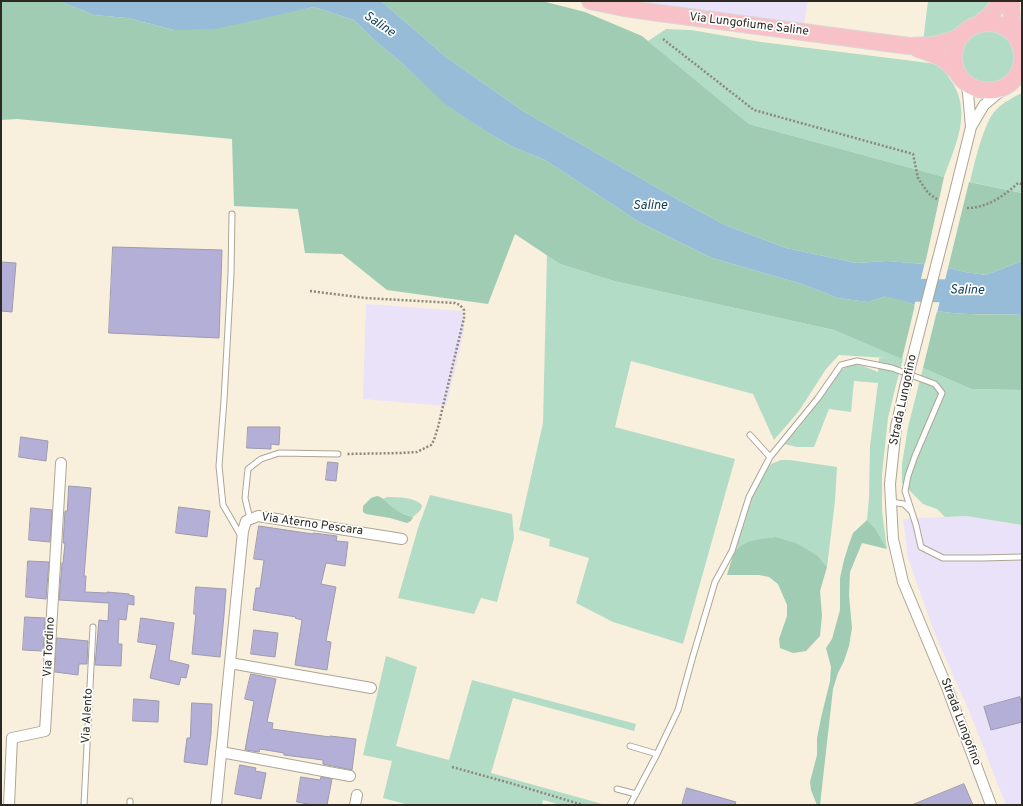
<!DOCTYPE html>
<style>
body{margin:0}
#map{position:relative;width:1023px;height:806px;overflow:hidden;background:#f9efdd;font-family:Overpass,sans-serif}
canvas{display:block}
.frame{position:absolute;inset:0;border:2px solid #2c2922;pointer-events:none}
</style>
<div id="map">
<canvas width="1023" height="806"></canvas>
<div class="frame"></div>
</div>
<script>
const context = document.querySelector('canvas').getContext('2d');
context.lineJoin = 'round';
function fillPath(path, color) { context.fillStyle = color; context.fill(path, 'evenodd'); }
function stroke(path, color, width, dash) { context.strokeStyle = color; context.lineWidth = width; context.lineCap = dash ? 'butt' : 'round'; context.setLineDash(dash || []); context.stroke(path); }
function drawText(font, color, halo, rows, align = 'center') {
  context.font = font + ' Overpass,sans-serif'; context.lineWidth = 3.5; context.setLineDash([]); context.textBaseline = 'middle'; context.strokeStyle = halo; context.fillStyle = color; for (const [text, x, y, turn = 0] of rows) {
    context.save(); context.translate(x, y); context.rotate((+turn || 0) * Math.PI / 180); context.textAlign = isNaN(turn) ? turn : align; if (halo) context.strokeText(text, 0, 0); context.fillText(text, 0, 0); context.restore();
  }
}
fillPath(new Path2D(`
 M 644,1 L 808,1 L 803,28 L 683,9 Z
 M 366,304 L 462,311 L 464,330 L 457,362 L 446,406 L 363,399 Z
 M 966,516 L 1022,525 L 1022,805 L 1006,805 L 968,708 L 936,637 L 908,558 L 903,519 Z`), '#e9e2f8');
fillPath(new Path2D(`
 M 928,1 L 995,1 L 967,29 L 923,42 Z
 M 666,29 L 691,30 L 761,42 L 929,63 C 940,65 944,69 950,79 C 973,111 956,144 944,177 L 749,124 L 648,41 Z
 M962 57a26 26 0 1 1 52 0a26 26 0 1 1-52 0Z
 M 1022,93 L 1022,193 L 970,182 C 974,165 984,121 996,110 C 1002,103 1014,97 1022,93 Z
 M 547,255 L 560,264 L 614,281 L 834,330 L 903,359 L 896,385 L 888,418 L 882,474 L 882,511 L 887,549 L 875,528 L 867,520 L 869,498 L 870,446 L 878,383 L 854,381 L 851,412 L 829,409 L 814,447 L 797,447 L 784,444 L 801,425 L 838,372 C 855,360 860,365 878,372 L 879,358 L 887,358 L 839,355 L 826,369 L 799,411 L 774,440 L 753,394 L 631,361 L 615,427 L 735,459 L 683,644 L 613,622 L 576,603 L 589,558 L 549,546 L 550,539 L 519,530 L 543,423 Z
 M 923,368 L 971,389 L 1022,390 L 1022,525 L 966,516 L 945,517 L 937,509 L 923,504 L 902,483 L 902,464 L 908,427 Z
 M 781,460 L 790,460 L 837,467 L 835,501 L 827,567 L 819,557 L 776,537 L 756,540 L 744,544 L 735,553 L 741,528 L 753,494 L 766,470 L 771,464 Z
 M 430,495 L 512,514 L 514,538 L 497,602 L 481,598 L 474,614 L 398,598 L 418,528 Z
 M 387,497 C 398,497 414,497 422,505 C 422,511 417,513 413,517 L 399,512 L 393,508 L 383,499 Z
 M 386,656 L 417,667 L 396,746 L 449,760 L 472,680 L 636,724 L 634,731 L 513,698 L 491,773 L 606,805 L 561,805 L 543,800 L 542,805 L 409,805 L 383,798 L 392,761 L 363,755 Z`), '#b3dcc6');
fillPath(new Path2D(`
 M 1,1 L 59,1 L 94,15 L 128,18 L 174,30 L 265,17 L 314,7 L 354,20 L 373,39 L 403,64 L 446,104 L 490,134 L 513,147 L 545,160 L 639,222 L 712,258 L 802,284 L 838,298 L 868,302 L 889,295 L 915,305 L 902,359 L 834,330 L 614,281 L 560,264 L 515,234 L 488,304 L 387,290 L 342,254 L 305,253 L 298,209 L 234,206 L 232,139 L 17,119 L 1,120 Z
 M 381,1 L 542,1 L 585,12 L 642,36 L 749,124 L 944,177 L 925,264 L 887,261 L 856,263 L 786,248 L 725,225 L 677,199 L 523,111 L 446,57 Z
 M 969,182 L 1022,193 L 1022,261 L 986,275 L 965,272 L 948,268 Z
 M 937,311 C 965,316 994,313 1022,315 L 1022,390 L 971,389 L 923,368 Z
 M 377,496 C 384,497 388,505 395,509 C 400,513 406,515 413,517 L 411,521 L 407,523 L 390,518 L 366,514 L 363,512 L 363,506 L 371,498 Z
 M 867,520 L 875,528 L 887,549 L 862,543 L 850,572 L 849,595 L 852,628 L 849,646 L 844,661 L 838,673 L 833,689 L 820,805 L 817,805 L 811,790 L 810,782 L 817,755 L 817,738 L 821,718 L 830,681 L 831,667 L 826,648 L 832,639 L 840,610 L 840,578 L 844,560 L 849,544 L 853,533 Z
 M 776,537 L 798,544 L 819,557 L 827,567 L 820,591 L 822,615 L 820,636 L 806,651 L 793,653 L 780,648 L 779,639 L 787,616 L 787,605 L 778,584 L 769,577 L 759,575 L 727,575 C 729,568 731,561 734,554 C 742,539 762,539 776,537 Z`), '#a0ccb4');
fillPath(new Path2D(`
 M 59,1 L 381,1 L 446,57 L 523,111 L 677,199 L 725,225 L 786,248 L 856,263 L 887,261 L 925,264 L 915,305 L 889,295 L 868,302 L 838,298 L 802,284 L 712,258 L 639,222 L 545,160 L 513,147 L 490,134 L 445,104 L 403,64 L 373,39 L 354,20 L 314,7 L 215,29 L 174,30 L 128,18 L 94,15 Z
 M 1022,261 L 1022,315 C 994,313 965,316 937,311 L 948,268 L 965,272 L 986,275 Z`), '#96bcd7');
fillPath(new Path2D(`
 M 925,262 L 927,264 L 917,305 L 914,307 Z
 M 948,266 L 937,313 L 935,311 L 946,268 Z`), '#f9efdd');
stroke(new Path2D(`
 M 888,285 L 909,290 L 990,292 L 1022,278`), '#96bcd7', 23);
const building = new Path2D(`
 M 113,247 L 222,250 L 219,338 L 109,333 Z
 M 1,262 L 16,263 L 12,312 L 1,311 Z
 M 248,427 L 280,427 L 279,445 L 271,444 L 271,449 L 247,448 Z
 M 21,437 L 48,441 L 46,461 L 19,457 Z
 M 328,462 L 338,463 L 336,481 L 326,480 Z
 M 69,486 L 91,488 L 84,576 L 86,576 L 85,592 L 107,593 L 107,592 L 129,594 L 129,595 L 134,596 L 134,605 L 128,604 L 126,620 L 119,619 L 118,644 L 122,644 L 121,666 L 95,665 L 99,620 L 108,621 L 109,603 L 59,600 L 62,563 L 63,563 L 65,543 L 63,543 L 65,511 L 67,511 Z
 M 179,507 L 210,511 L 207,537 L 176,533 Z
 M 31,508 L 52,510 L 50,542 L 29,540 Z
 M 259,526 L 313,534 L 313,533 L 337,536 L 336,541 L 348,542 L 345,566 L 326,563 L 321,584 L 336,587 L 326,641 L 331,642 L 327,670 L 295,665 L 302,620 L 295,618 L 296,617 L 253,610 L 256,588 L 260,588 L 264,560 L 254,559 Z
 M 28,561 L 49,562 L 46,599 L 26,597 Z
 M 196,587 L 226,589 L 224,615 L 220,657 L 192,654 L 196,614 L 194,614 Z
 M 25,617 L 45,618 L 43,651 L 23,650 Z
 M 141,618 L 174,623 L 169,660 L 189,665 L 186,678 L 181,677 L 179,685 L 150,678 L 157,645 L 138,642 Z
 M 254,630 L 278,633 L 275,657 L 251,654 Z
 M 57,638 L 88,641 L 87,664 L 79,664 L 78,675 L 55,672 Z
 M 251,674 L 276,679 L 267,722 L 273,723 L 272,729 L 330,737 L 330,736 L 356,739 L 352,770 L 323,764 L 323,760 L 284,755 L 284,753 L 260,749 L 259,752 L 245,750 L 254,701 L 245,699 Z
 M 1020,697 L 1022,706 L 1022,722 L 991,730 L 984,707 Z
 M 134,699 L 159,701 L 158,722 L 133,721 Z
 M 192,703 L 212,704 L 211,734 L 207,765 L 184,762 L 187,738 L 190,738 Z
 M 240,765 L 256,768 L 255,771 L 266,773 L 261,799 L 235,794 Z
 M 301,777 L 320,780 L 321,777 L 332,779 L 327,805 L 314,805 L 297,802 Z
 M 964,784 L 973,805 L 912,805 Z
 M 687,788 L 736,802 L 735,805 L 682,805 Z`);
fillPath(building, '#b3afd7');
stroke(building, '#9d9bad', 1);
const lane = new Path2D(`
 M 232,214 L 231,274 L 224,400 L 219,466 L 223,505 L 241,536
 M 770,457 L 818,398 L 841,365 L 857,361 L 892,368 L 935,384 L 942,393 L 915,456 L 908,476 L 905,491 L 916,525 L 921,547 L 943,558 L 981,558 L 1022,557
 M 891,502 L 904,504 L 911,511
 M 250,519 L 245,498 L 248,469 L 261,459 L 279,453 L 338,454
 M 630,746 L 657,754
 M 617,789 L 636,794
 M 84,805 L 93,627
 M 130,805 L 130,801
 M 630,805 L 657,754 L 678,710 L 693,656 L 715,582 L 732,551 L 749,497 L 770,457 L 750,435`);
const street = new Path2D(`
 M 966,83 L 968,93 L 971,127
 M 954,196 L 971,127 L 984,105 L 1002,90
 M 905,387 L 896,427 L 890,484 L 893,539 L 903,582 L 946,685 L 991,805
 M 230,663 L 371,688
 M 221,752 L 350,776
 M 9,805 L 12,738 L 45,731 L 61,463
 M 216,805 L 243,531 L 246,521 L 258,516 L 402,539
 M 355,805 L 357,795`);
const primary = new Path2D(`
 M 590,1 L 624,8 L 659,13 L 909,46 L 934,45 L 949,41 L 961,36
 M 1011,1 L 1012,21 L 1017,38
 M 979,24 L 990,15 L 1001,1
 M 918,49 C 937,55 943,57 957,72
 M 1022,54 C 1018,11 954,14 954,57 C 954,99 1018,103 1022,60`);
stroke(lane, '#aea594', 7);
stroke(street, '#aea594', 12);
stroke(primary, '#d9d8d7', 18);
stroke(new Path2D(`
 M 663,39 L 754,110 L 913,154 L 918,178 L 928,193 L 938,200
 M 967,208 C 987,208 1004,196 1018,183 L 1022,184
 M 310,291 L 365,298 L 455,303 L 460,305 L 464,310 L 464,318 L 438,427 L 434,440 L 431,445 L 417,452 L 401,453 L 346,454
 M 452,767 L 510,783 L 583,805`), '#8d877b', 2.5, [2, 2]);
stroke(lane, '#fff', 5);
stroke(street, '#fff', 10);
stroke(primary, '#f8c1c7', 16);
const streetBridge = new Path2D(`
 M 905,387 L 954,196`);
stroke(streetBridge, '#aea594', 12, []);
stroke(streetBridge, '#fff', 10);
drawText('12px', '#2c2922', '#fdfefd', [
 ["Via Lungofiume Saline",749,25,7],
 ["Strada Lungofino",904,400,-78],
 ["Via Aterno Pescara",312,525,8],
 ["Via Tordino",50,647,-87],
 ["Via Alento",88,716,-87],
 ["Strada Lungofino",960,722,69]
]);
drawText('italic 13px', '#12415c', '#fdfefd', [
 ["Saline",379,25,34],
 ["Saline",650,206],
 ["Saline",967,291,1]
]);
</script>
